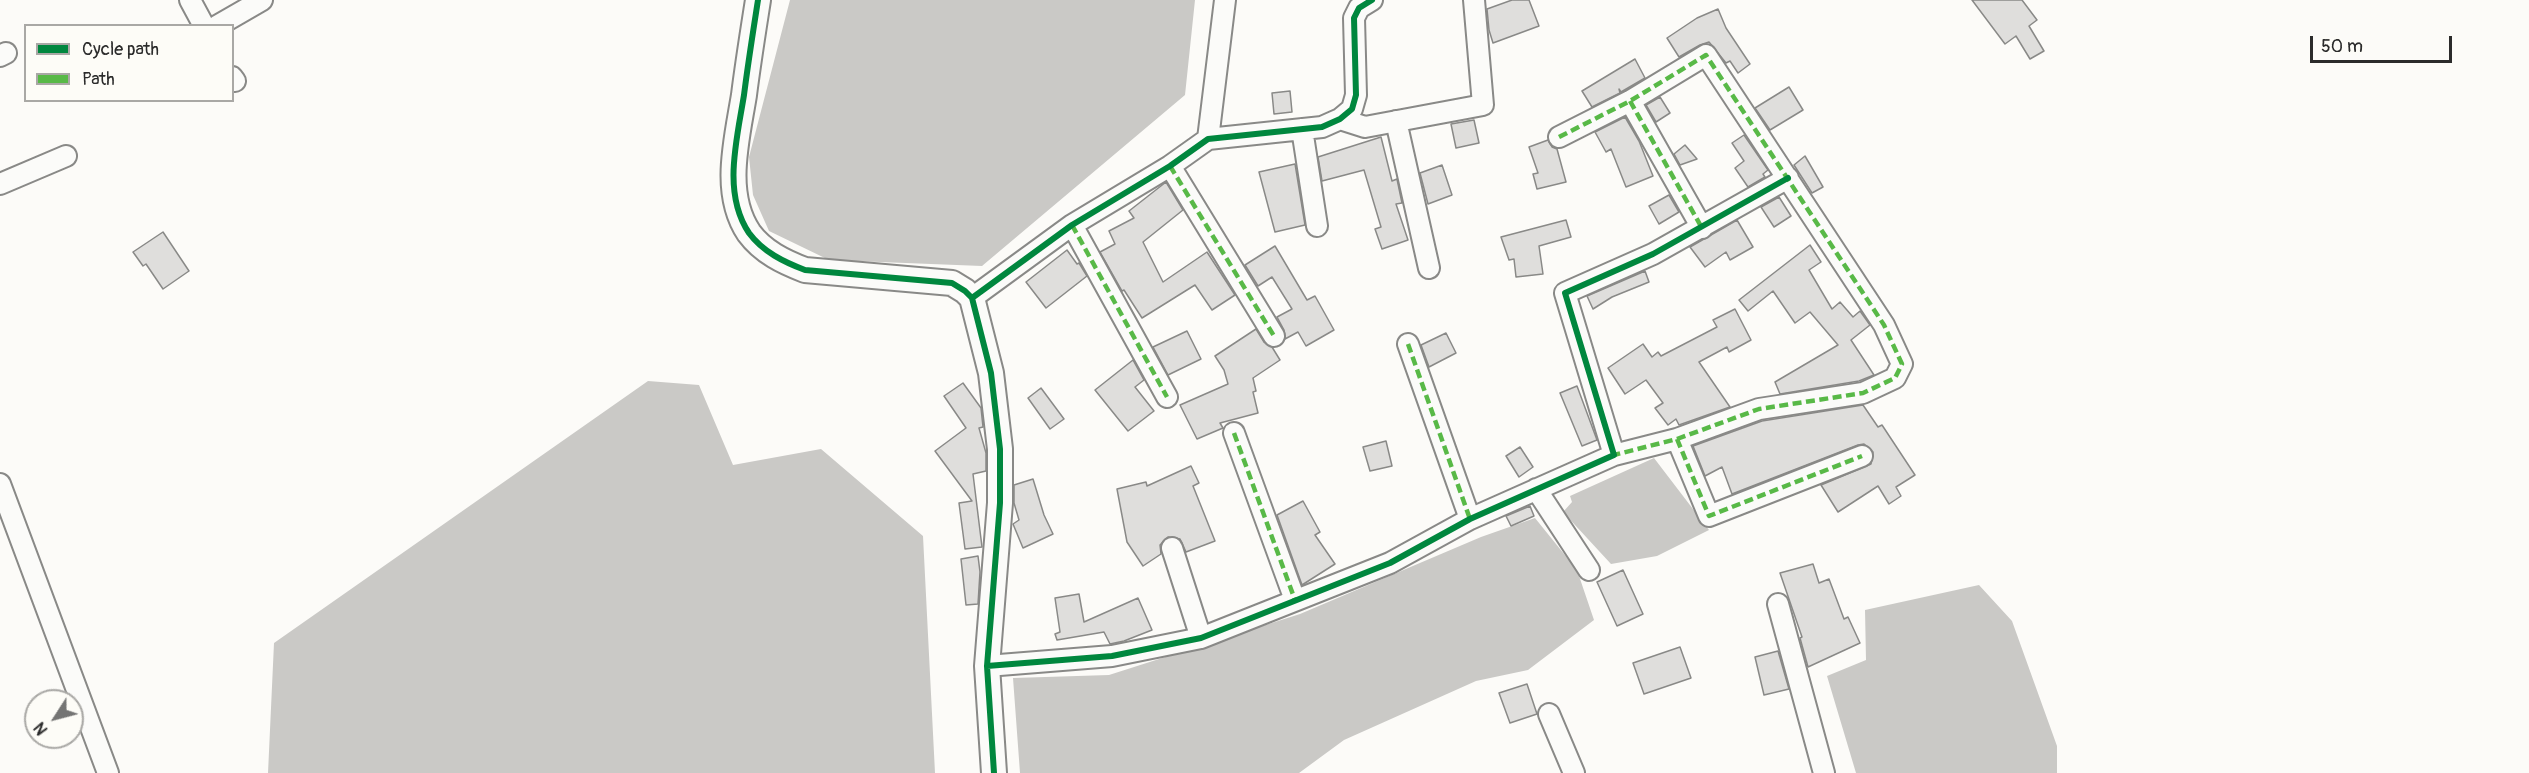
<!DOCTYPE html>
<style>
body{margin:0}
#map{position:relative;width:2529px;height:773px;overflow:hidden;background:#fcfbf8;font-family:Pangolin,sans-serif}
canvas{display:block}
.legend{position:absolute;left:24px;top:24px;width:210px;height:78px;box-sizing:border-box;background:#fdfcf7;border:2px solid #a9a8a5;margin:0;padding:8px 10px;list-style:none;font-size:18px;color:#2b2b2b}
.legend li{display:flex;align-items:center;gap:12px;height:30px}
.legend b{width:30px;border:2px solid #a9a8a5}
.north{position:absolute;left:24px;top:689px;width:60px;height:60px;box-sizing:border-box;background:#fdfcf7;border:2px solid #a9a8a5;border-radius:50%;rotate:234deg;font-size:16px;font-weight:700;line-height:24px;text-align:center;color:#2b2b2b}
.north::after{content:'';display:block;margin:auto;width:21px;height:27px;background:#747473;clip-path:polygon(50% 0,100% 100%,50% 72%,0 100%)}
.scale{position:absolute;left:2310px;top:36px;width:142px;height:27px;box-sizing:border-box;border:3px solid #2b2b2b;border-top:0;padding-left:8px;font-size:18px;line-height:21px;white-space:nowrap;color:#2b2b2b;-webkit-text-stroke:4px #fdfcf7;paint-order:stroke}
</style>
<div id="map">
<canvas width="2529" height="773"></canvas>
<ul class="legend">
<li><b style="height:8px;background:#00873e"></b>Cycle path</li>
<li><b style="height:8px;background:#58b947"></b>Path</li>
</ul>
<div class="north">N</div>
<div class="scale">50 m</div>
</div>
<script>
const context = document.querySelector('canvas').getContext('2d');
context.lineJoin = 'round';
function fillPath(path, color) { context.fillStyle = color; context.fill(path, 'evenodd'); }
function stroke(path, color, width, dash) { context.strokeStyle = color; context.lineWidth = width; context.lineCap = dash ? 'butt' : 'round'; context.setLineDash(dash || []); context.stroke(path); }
fillPath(new Path2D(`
 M 790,0 L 1195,0 L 1185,95 L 982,266 L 829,260 L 769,231 L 753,195 L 749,157 Z
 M 648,381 L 699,385 L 733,465 L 821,449 L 923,536 L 935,773 L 268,773 L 274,643 Z
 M 1654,458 L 1709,530 L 1657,556 L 1611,564 L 1563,512 L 1572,502 L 1570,496 Z
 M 1535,518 L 1577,570 L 1594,620 L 1528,670 L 1476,681 L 1344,740 L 1299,773 L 1020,773 L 1013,678 L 1109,675 L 1300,614 L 1481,537 Z
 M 1979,585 L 2012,621 L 2057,746 L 2057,773 L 1856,773 L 1827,676 L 1866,660 L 1865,610 Z`), '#cac9c6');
const building = new Path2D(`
 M 1512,0 L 1529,0 L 1539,26 L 1493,43 L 1489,30 L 1487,9 Z
 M 1972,0 L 2022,0 L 2037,20 L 2029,26 L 2044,51 L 2030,59 L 2016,36 L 2005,44 Z
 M 1718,9 L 1726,28 L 1750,64 L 1738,73 L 1730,61 L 1726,63 L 1709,42 L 1700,45 L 1679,57 L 1667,38 L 1697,18 Z
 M 1635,59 L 1645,78 L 1621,92 L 1619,89 L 1620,93 L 1592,107 L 1582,91 Z
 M 1789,87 L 1803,110 L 1770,130 L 1755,108 Z
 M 1290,91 L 1292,112 L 1274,114 L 1272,93 Z
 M 1660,97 L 1670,113 L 1656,122 L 1646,105 Z
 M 1625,117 L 1639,141 L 1653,176 L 1626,187 L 1611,149 L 1606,152 L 1595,132 Z
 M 1474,120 L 1479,143 L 1456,148 L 1451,124 Z
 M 1744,135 L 1768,170 L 1763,174 L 1765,177 L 1748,187 L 1735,168 L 1744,161 L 1732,143 Z
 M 1381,137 L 1392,181 L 1397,179 L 1402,203 L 1396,204 L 1408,240 L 1382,249 L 1375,229 L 1381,227 L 1364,170 L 1322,181 L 1318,157 Z
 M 1548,140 L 1552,147 L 1557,149 L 1566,182 L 1537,189 L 1533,174 L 1538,173 L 1529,147 Z
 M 1685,145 L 1697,159 L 1680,165 L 1674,154 Z
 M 1805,156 L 1823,187 L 1812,193 L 1794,165 Z
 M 1295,164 L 1305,225 L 1275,232 L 1259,172 Z
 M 1442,165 L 1452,195 L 1428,204 L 1420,173 Z
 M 1166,182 L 1183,210 L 1143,242 L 1163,282 L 1207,252 L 1235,295 L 1212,310 L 1195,285 L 1142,318 L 1124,290 L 1122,291 L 1100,252 L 1115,244 L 1109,231 L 1134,218 L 1129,211 Z
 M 1669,195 L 1679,212 L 1659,224 L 1649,206 Z
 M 1779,197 L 1791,216 L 1774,227 L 1761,207 Z
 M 1566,220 L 1571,237 L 1539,246 L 1543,274 L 1516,277 L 1514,259 L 1509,260 L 1501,237 Z
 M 1737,220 L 1753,247 L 1730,260 L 1726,252 L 1705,267 L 1690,247 Z
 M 163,232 L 189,271 L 163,289 L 146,264 L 143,266 L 133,252 Z
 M 1810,245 L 1821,262 L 1809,270 L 1832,309 L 1840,302 L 1853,317 L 1860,311 L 1870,325 L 1851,340 L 1874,375 L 1859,381 L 1780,394 L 1775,382 L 1838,345 L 1810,312 L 1795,323 L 1773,291 L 1748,311 L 1739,300 Z
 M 1275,246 L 1307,300 L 1315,296 L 1334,330 L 1306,346 L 1298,332 L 1285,339 L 1284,330 L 1277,317 L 1292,309 L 1272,277 L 1258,286 L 1245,265 Z
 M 1067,250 L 1077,264 L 1079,263 L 1087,276 L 1046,308 L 1026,282 Z
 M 1645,271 L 1649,282 L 1612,297 L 1593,309 L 1587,296 Z
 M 1735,309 L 1751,340 L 1729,352 L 1727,347 L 1699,362 L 1730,407 L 1679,425 L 1676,419 L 1668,425 L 1655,408 L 1663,403 L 1646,380 L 1625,394 L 1608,368 L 1643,344 L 1652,357 L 1658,352 L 1661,356 L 1717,327 L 1713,320 Z
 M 1256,329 L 1264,342 L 1272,347 L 1280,360 L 1253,378 L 1256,391 L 1253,392 L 1258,413 L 1220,423 L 1223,428 L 1197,439 L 1180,405 L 1228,384 L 1224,370 L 1215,356 Z
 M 1187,331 L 1201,359 L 1168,375 L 1153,347 Z
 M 1446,333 L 1456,353 L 1429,367 L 1421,345 Z
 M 1133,360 L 1144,380 L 1135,387 L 1154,411 L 1128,431 L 1095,390 Z
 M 963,383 L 981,408 L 983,427 L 979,428 L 986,453 L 986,471 L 973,474 L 982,547 L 965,549 L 959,503 L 972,501 L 935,451 L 966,428 L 944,396 Z
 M 1577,386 L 1597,440 L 1582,446 L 1560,393 Z
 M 1041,388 L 1064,419 L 1050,429 L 1028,398 Z
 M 1863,405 L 1878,427 L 1882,425 L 1915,475 L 1896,487 L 1901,496 L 1889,504 L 1878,486 L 1838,512 L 1821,485 L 1871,464 L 1873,452 L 1864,444 L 1858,445 L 1732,494 L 1722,467 L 1705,476 L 1693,446 L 1762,421 Z
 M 1386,441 L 1392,466 L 1370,471 L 1363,447 Z
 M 1520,447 L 1533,467 L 1519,477 L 1506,456 Z
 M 1191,466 L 1199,483 L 1193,486 L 1215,541 L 1186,552 L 1180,539 L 1168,537 L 1160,545 L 1161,554 L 1143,566 L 1127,542 L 1117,489 L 1146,482 L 1147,486 Z
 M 1033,479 L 1044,515 L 1053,534 L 1023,548 L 1013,524 L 1019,520 L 1014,503 L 1014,485 Z
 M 1303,501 L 1320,532 L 1315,535 L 1335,564 L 1302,585 L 1277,515 Z
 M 1530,506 L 1534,516 L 1511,526 L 1506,516 Z
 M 978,556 L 980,572 L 978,604 L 966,605 L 961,559 Z
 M 1813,564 L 1819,583 L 1829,579 L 1844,619 L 1848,617 L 1860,643 L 1808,667 L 1800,638 L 1802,637 L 1780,573 Z
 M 1623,570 L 1643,614 L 1617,626 L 1597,582 Z
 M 1079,594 L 1084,622 L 1138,598 L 1152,630 L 1124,641 L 1110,644 L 1104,632 L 1057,640 L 1055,634 L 1060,632 L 1055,598 Z
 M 1680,647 L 1691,678 L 1644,694 L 1633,663 Z
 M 1778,651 L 1789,689 L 1764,695 L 1755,657 Z
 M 1527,684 L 1537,714 L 1510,723 L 1499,693 Z`);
fillPath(building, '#dfdedc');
stroke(building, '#898987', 1.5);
const minor = new Path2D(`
 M 190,0 L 204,26
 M 217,26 L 262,0
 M 0,56 L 6,53
 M 232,77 L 235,81
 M 1630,101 L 1702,228
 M 1340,119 L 1365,127 L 1483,105 L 1474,0
 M 1396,121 L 1429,268
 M 1302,129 L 1317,226
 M 1559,137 L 1630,101 L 1706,55 L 1884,325 L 1902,364 L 1895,378 L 1863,393 L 1759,409 L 1677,439 L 1614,455
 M 1208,139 L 1225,0
 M 1170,166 L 1274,336
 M 0,184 L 66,156
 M 1072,225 L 1167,397
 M 972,298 L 1072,225 L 1170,166 L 1208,139 L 1322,127 L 1340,119 L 1352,109 L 1356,95 L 1354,18 L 1359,8 L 1372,0
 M 1408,344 L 1470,519
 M 1234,433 L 1295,600
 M 1677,439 L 1709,516 L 1862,456
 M 0,484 L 108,773
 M 1536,489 L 1589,570
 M 1172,548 L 1201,638
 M 1778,604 L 1824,773
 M 987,666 L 1112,656 L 1201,638 L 1390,563 L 1470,519 L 1614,455 L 1565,293 L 1653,254 L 1788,178
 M 1549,714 L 1574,773`);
const tertiary = new Path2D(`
 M 758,0 C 753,32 748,63 744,95 C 737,139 722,193 749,233 C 763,252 784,262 805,270 L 952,283 L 965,291 L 972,298 L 991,373 L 1000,449 L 1000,503 L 987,666 L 994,773`);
stroke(minor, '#898987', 24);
stroke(tertiary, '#898987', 28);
stroke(minor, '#fbfbf9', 20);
stroke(tertiary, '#fbfbf9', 24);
stroke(new Path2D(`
 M 1630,101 L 1702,228
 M 1559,137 L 1630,101 L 1706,55 L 1884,325 L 1902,364 L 1895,378 L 1863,393 L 1759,409 L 1677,439 L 1614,455
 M 1170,166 L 1274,336
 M 1072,225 L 1167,397
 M 1408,344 L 1470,519
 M 1234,433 L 1295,600
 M 1677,439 L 1709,516 L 1862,456`), '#58b947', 4.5, [9, 4.5]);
stroke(new Path2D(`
 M 758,0 C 753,32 748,63 744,95 C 737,139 722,193 749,233 C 763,252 784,262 805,270 L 952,283 L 965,291 L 972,298 L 991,373 L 1000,449 L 1000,503 L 987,666 L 994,773
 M 972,298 L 1072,225 L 1170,166 L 1208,139 L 1322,127 L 1340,119 L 1352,109 L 1356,95 L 1354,18 L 1359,8 L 1372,0
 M 987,666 L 1112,656 L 1201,638 L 1390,563 L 1470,519 L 1614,455 L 1565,293 L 1653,254 L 1788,178`), '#00873e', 6);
</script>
